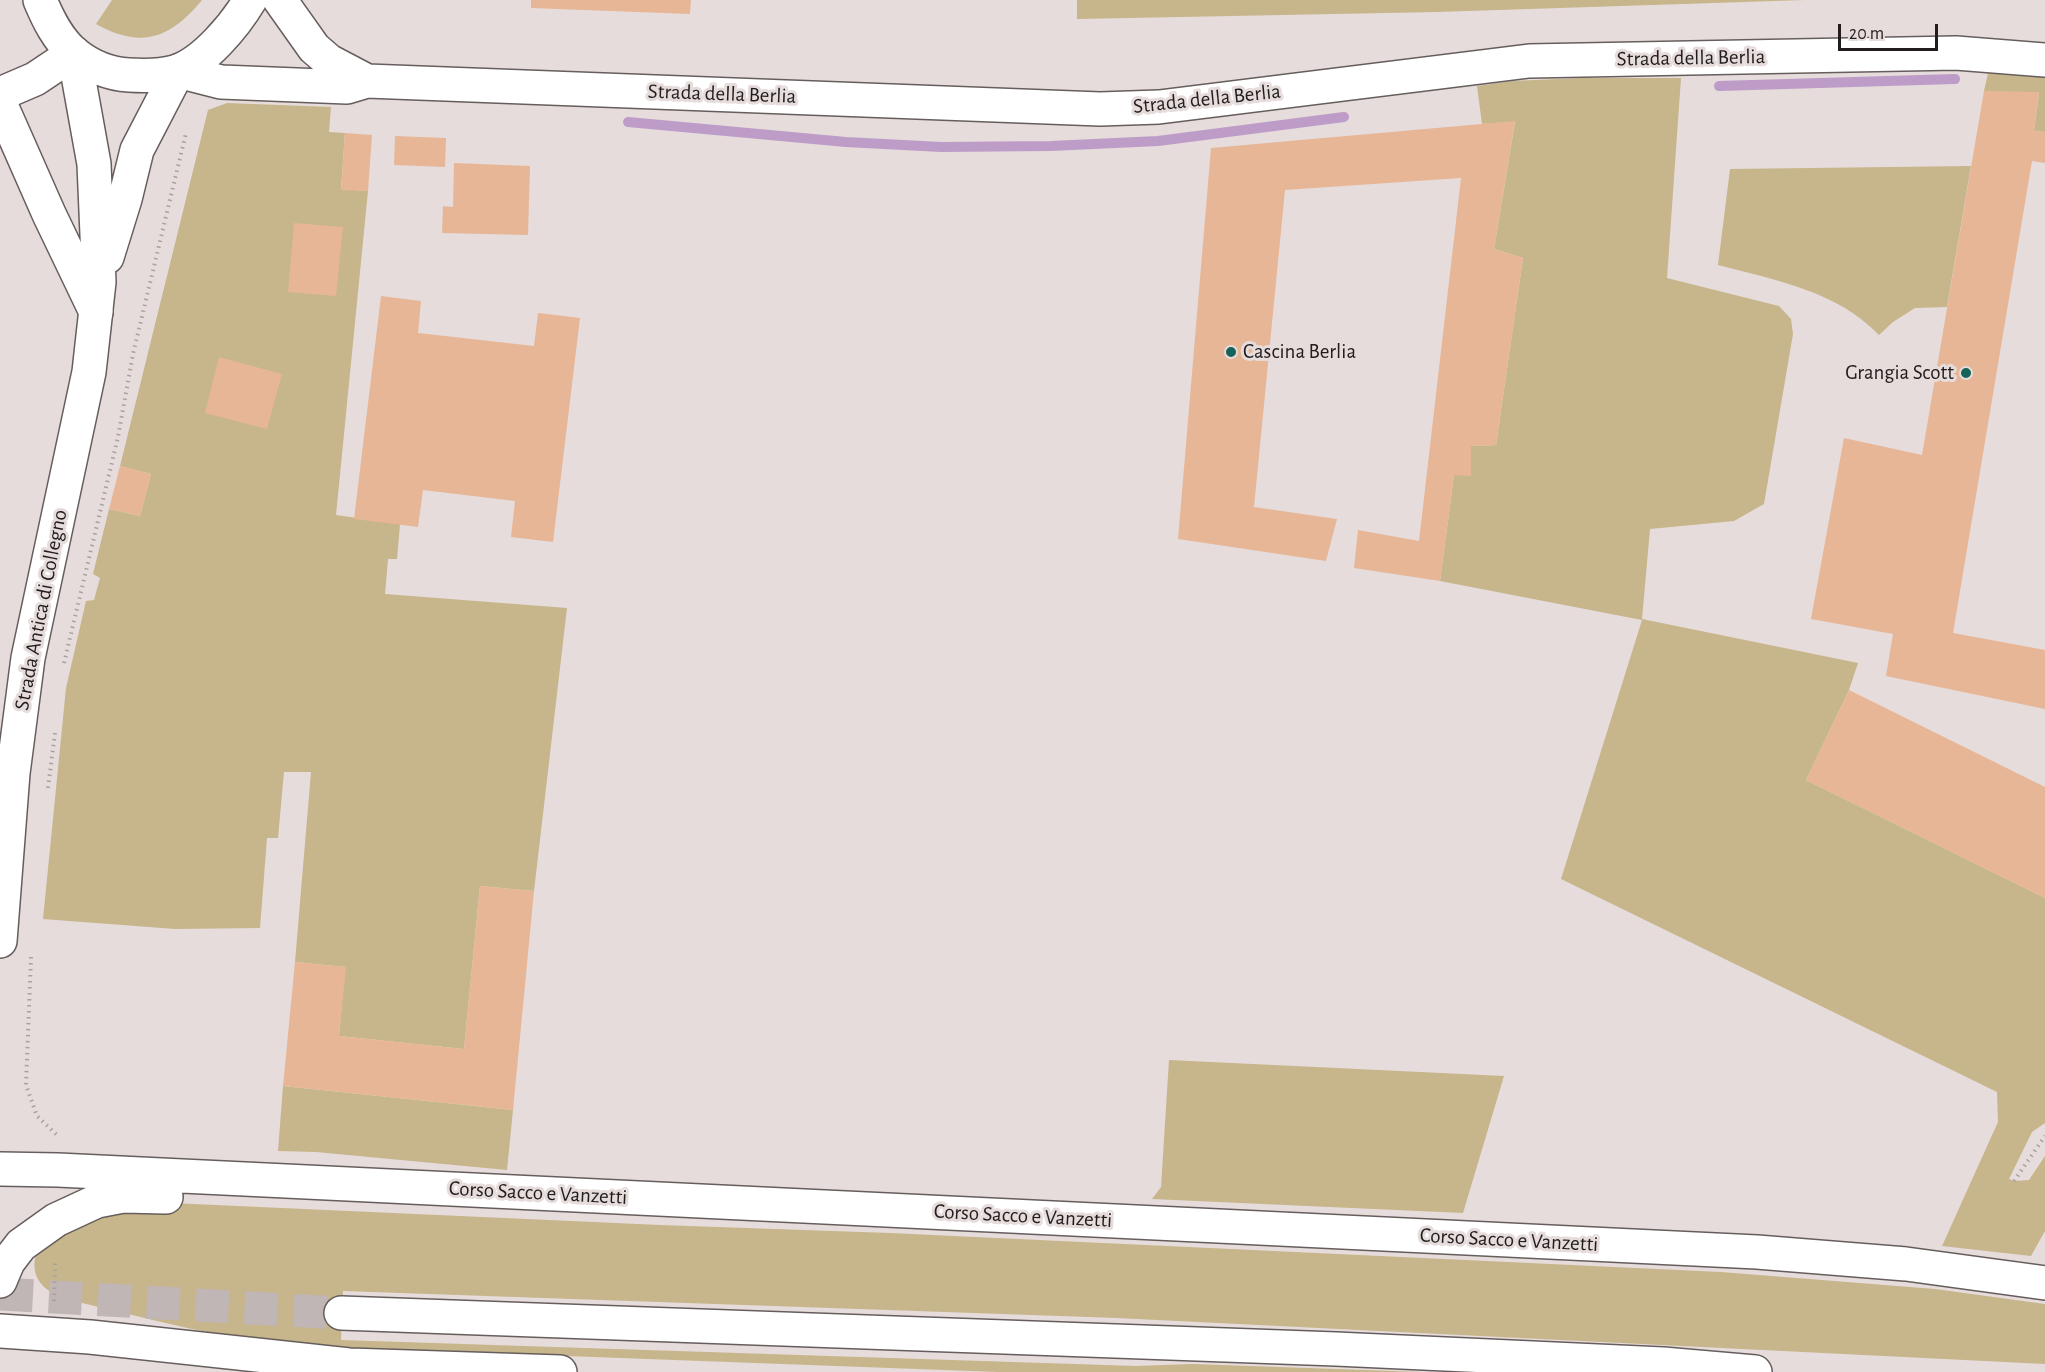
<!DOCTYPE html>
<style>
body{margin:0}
#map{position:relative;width:2045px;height:1372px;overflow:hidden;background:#e6dcdb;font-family:"Alegreya Sans",sans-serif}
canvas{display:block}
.scale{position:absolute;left:1838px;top:24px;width:100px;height:27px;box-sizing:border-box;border:3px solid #211d1d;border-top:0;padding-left:8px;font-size:18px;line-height:21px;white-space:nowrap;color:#211d1d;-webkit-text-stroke:4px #e6dcdb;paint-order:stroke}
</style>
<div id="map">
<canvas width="2045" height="1372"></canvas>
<div class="scale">20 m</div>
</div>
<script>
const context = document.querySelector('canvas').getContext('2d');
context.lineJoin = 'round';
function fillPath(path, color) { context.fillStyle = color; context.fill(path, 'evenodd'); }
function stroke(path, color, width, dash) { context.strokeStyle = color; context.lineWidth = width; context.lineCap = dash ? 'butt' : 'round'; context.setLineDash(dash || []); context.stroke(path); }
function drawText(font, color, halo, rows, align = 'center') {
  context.font = font + ' "Alegreya Sans",sans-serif'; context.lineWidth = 6; context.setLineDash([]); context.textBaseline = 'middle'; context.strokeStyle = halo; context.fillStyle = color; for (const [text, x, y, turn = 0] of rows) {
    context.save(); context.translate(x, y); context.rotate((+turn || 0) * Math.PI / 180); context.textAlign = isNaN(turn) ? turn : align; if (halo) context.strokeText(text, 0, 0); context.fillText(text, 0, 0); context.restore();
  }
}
fillPath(new Path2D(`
 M 112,0 L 202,0 C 170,39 141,49 96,24 Z
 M 1077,0 L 1805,0 L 1437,12 L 1077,19 Z
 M 1989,69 L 2045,74 L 2045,132 L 2034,131 L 2039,93 L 1984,91 Z
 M 1581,78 L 1681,78 L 1667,278 L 1779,306 L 1791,319 L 1793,334 L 1764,504 L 1734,521 L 1650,529 L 1642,619 L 1858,663 L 1849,690 L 1806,780 L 2045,898 L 2045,1123 L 2032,1132 L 2009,1179 L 2014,1181 L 2029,1180 L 2045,1156 L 2045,1231 L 2031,1256 L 1942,1246 L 1998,1122 L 1997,1092 L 1561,879 L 1642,620 L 1440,581 L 1454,475 L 1471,475 L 1471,446 L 1496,445 L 1523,258 L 1494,249 L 1515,122 L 1482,124 L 1477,86 L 1512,81 Z
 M 227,103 L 331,107 L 329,132 L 345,133 L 341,189 L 368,191 L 336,515 L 400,524 L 397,559 L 388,559 L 385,594 L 567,608 L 534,891 L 480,886 L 464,1049 L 339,1036 L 345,967 L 295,962 L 311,772 L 284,772 L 278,838 L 267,838 L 260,928 L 175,929 L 43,919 L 66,688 L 86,601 L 94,600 L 100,578 L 93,574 L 109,509 L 140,516 L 151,474 L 120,466 L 208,110 Z
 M 1971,166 L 1947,307 L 1915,308 L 1893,322 L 1879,335 C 1837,291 1775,280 1718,265 L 1730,169 Z
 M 1169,1060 L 1504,1076 L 1463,1213 L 1152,1199 L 1161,1187 Z
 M 283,1086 L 513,1110 L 507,1170 L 316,1152 L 278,1151 Z
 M 171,1203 L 660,1225 L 890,1233 L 1721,1272 L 1935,1289 L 2045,1304 L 2045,1364 L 1117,1318 L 343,1291 L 341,1340 L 1135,1366 L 1192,1364 L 1422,1372 L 998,1372 L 351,1348 C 322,1347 293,1346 264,1342 C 214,1335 165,1323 116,1311 C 100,1307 64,1300 51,1292 C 34,1282 31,1265 38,1249 L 108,1209 Z`), '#c7b58b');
stroke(new Path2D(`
 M 1719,86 L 1955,79
 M 628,122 L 846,142 L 941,147 L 1051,146 L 1158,141 L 1344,117`), '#bd9cc8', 10);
fillPath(new Path2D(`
 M 531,0 L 691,0 L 690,14 L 531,8 Z
 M 1984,91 L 2039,92 L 2034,131 L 2045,132 L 2045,163 L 2032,161 L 1953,633 L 2045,650 L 2045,709 L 1886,676 L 1893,634 L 1811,619 L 1844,438 L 1922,455 Z
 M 1515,121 L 1494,249 L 1523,258 L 1496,445 L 1471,446 L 1471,476 L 1454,475 L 1440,581 L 1354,568 L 1358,530 L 1419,541 L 1461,178 L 1285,190 L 1254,507 L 1337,519 L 1326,561 L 1178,539 L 1211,148 Z
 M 345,133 L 372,135 L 368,191 L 341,190 Z
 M 395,136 L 446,138 L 445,167 L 394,165 Z
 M 454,163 L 530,166 L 528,235 L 442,233 L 443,206 L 453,207 Z
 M 294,223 L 343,227 L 336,296 L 288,292 Z
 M 381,296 L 421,301 L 418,333 L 534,346 L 538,313 L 580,318 L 553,542 L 511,537 L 515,501 L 423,490 L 418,527 L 354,519 Z
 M 219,357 L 282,374 L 267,429 L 205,413 Z
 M 120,466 L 151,474 L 140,516 L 109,509 Z
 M 1849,690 L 2045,787 L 2045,898 L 1806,780 Z
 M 480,886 L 534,891 L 513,1110 L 283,1086 L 295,962 L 346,967 L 339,1036 L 464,1049 Z`), '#e7b696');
stroke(new Path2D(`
 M 0,1294 L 341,1313`), '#bfb6b5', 33, [33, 16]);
const minor = new Path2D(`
 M 280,0 L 314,48 L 329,61 L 367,81
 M 178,71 L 221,82 L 347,87 L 367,81 L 1100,109 L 1159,107 L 1529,61 L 1956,53 L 2045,60
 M 0,94 L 35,79 L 74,53
 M 0,103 L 49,214 L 96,312`);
const major = new Path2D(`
 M 40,0 C 48,19 58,40 75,54 C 90,66 110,74 129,75 C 145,76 160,76 175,72 C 204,63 235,25 250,0
 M 107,257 L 125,199 L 137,150 L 178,71
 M 0,941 L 13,773 L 28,658 L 89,372 L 99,282 L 94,164 L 74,53
 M 0,1169 L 58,1170 L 1757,1252 L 1906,1264 L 2045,1283
 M 0,1281 L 8,1262 L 21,1245 L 56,1220 L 97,1201 L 123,1196 L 166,1197
 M 341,1313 L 1336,1349 L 1663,1364 L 1755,1372
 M 0,1331 L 90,1337 L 349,1365 L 560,1372`);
stroke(minor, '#665e5d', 36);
stroke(major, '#665e5d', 36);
stroke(new Path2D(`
 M 64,663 L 118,437 L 133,354 L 186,133
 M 48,788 L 55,733
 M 31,957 L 26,1085 L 37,1116 L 58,1136
 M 2014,1181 L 2045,1136
 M 54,1301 L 55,1263`), '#a9a1a0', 4, [1.5, 4.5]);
stroke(minor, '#fff', 33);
stroke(major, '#fff', 33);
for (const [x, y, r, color] of [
 [1231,352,6,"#176259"],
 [1966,373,6,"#176259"]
]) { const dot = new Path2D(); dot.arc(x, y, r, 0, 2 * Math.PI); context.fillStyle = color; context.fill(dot); stroke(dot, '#e6dcdb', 2); }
drawText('21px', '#211d1d', '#e6dcdb', [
 ["Strada della Berlia",1691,58,-1],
 ["Strada della Berlia",722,94,2],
 ["Strada della Berlia",1207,99,-6],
 ["Strada Antica di Collegno",41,610,-79],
 ["Corso Sacco e Vanzetti",538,1193,3],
 ["Corso Sacco e Vanzetti",1023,1216,3],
 ["Corso Sacco e Vanzetti",1509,1240,3]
]);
drawText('21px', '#211d1d', '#e6dcdb', [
 ["Cascina Berlia",1243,352],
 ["Grangia Scott",1954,373,"right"]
], 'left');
</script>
